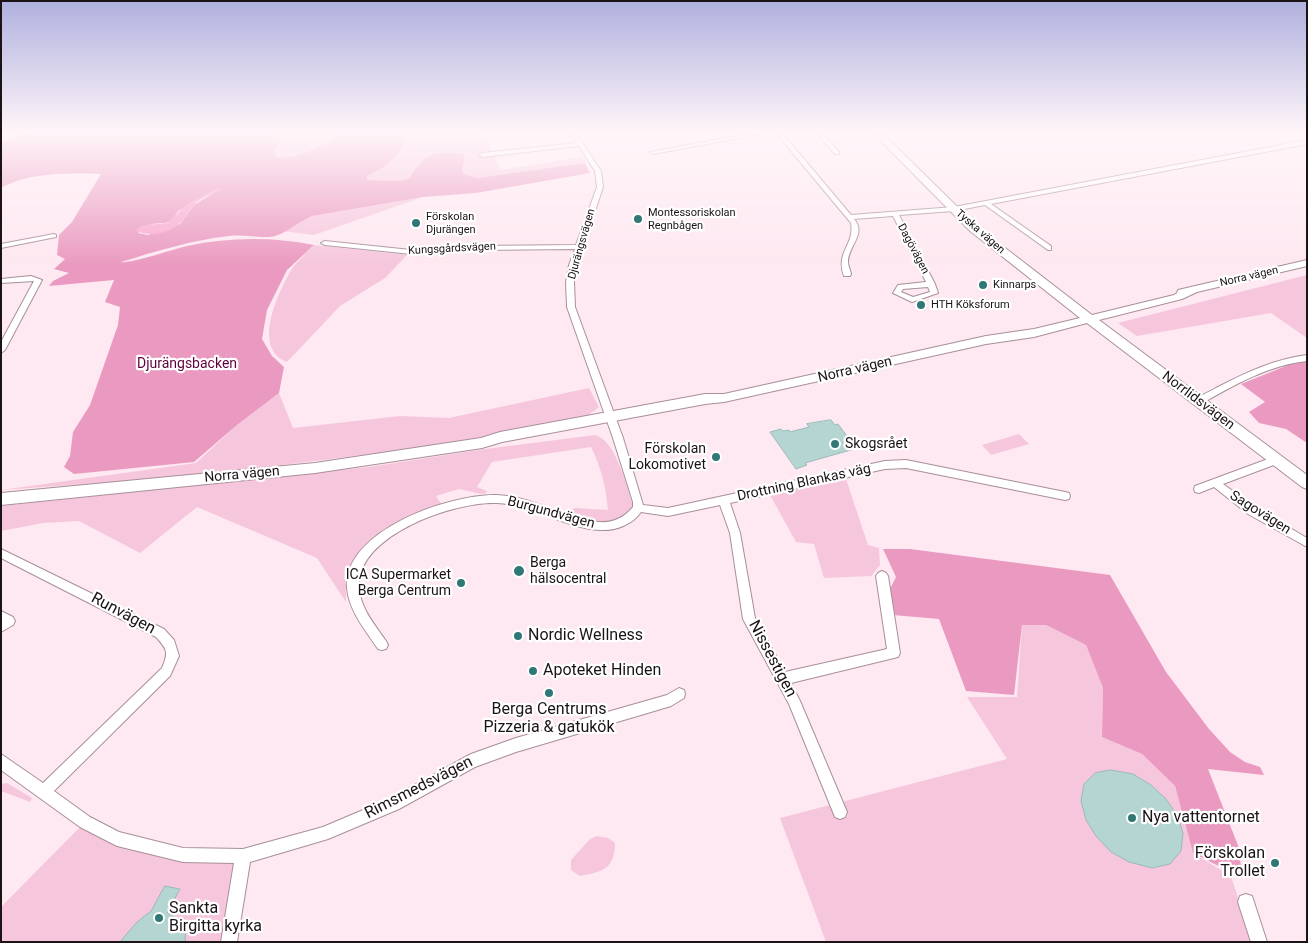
<!DOCTYPE html>
<meta charset="utf-8">
<style>
body{margin:0}
#map{position:relative;width:1308px;height:943px;overflow:hidden;background:#fee8f1;font-family:Roboto,sans-serif}
canvas{display:block}
.frame{position:absolute;inset:0;border:2px solid #1c1317;pointer-events:none}
</style>
<div id="map">
<canvas width="1308" height="943"></canvas>
<div class="frame"></div>
</div>
<script>
const context = document.querySelector('canvas').getContext('2d');
context.lineJoin = 'round';
function fillPath(path, color) { context.fillStyle = color; context.fill(path, 'evenodd'); }
function stroke(path, color, width, dash) { context.strokeStyle = color; context.lineWidth = width; context.lineCap = dash ? 'butt' : 'round'; context.setLineDash(dash || []); context.stroke(path); }
function drawText(font, color, halo, rows, align = 'center') {
  context.font = font + ' Roboto,sans-serif'; context.lineWidth = 4.5; context.setLineDash([]); context.textBaseline = 'middle'; context.strokeStyle = halo; context.fillStyle = color; for (const [text, x, y, turn = 0] of rows) {
    context.save(); context.translate(x, y); context.rotate((+turn || 0) * Math.PI / 180); context.textAlign = isNaN(turn) ? turn : align; if (halo) context.strokeText(text, 0, 0); context.fillText(text, 0, 0); context.restore();
  }
}
fillPath(new Path2D(`
 M 288,133 L 334,133 L 335,136 L 333,140 L 294,158 L 277,158 L 274,151 L 280,140 Z
 M 409,133 L 484,133 L 500,170 L 581,157 L 587,163 L 477,178 L 464,174 L 462,170 L 464,155 L 421,161 L 409,179 L 398,181 L 367,180 L 366,176 C 389,166 400,156 409,133 Z
 M 423,197 L 314,235 L 282,231 L 302,219 L 312,216 Z
 M 314,245 L 407,255 L 385,278 L 340,306 L 287,362 C 252,349 277,295 290,272 C 296,262 306,254 314,245 Z
 M 1307,275 L 1307,338 L 1271,313 L 1137,336 L 1118,323 Z
 M 589,388 L 599,407 L 583,419 L 413,449 L 175,478 L 1,490 L 196,463 L 237,425 L 279,393 L 293,428 L 400,416 L 449,418 Z
 M 1019,434 L 1029,444 L 991,455 L 982,445 Z
 M 595,435 C 616,440 626,486 633,505 C 620,526 590,525 571,512 L 571,510 L 575,508 L 608,510 C 606,487 601,467 591,447 L 492,462 L 477,487 L 487,491 L 486,493 L 482,494 L 459,489 L 436,496 L 441,504 C 407,516 363,533 349,571 C 345,581 346,592 346,602 L 317,558 L 197,507 L 140,553 L 79,521 L 43,523 L 1,531 L 1,506 L 369,467 L 478,450 Z
 M 846,479 L 868,545 L 879,548 L 880,565 L 871,576 L 824,578 L 814,544 L 796,542 L 770,495 Z
 M 1022,625 L 1046,625 L 1086,645 L 1103,688 L 1102,737 L 1142,754 L 1175,786 L 1193,853 L 1231,876 L 1252,942 L 826,942 L 780,818 L 1007,759 L 967,697 L 1017,697 Z
 M 7,783 L 32,798 L 30,802 L 1,791 L 1,784 Z
 M 85,822 L 117,839 L 243,856 L 229,942 L 1,942 L 1,907 Z
 M 597,836 L 608,838 L 615,843 C 615,869 602,872 580,876 L 571,870 L 571,860 L 590,839 Z`), '#f6c7dc');
fillPath(new Path2D(`
 M 29,133 L 288,133 L 280,140 L 274,151 L 277,158 C 296,159 316,148 333,140 L 334,133 L 409,133 C 400,156 389,166 367,176 L 367,180 L 398,181 L 409,179 C 412,174 416,167 420,163 C 431,151 451,151 465,155 L 462,170 L 464,174 L 477,178 L 585,163 L 590,173 L 476,193 L 423,197 L 312,216 C 299,221 288,232 275,236 C 266,239 241,234 229,236 C 192,240 157,251 121,262 C 130,264 174,249 187,246 C 230,237 272,237 314,245 L 287,270 L 267,310 L 262,339 L 272,356 L 284,367 L 279,393 L 237,425 L 194,462 L 74,474 L 64,467 L 70,456 L 73,432 L 90,405 L 118,325 L 120,307 L 105,302 L 114,280 L 49,286 L 53,281 L 69,273 L 54,269 L 65,259 L 57,255 L 59,235 L 72,222 L 101,174 C 70,173 29,172 1,188 L 1,142 ZM 222,188 L 194,205 L 180,224 L 148,235 L 138,233 C 142,230 145,227 149,225 C 163,220 169,229 178,211 Z
 M 1307,361 L 1307,443 L 1286,429 L 1259,423 L 1249,412 L 1265,402 L 1241,384 L 1291,364 Z
 M 883,549 L 910,549 L 1110,575 L 1166,672 L 1209,729 L 1230,752 L 1245,762 L 1260,767 L 1264,775 L 1208,769 L 1239,848 L 1242,878 L 1193,853 L 1175,786 L 1142,754 L 1102,737 L 1103,688 L 1086,645 L 1046,625 L 1022,625 L 1014,695 L 966,691 L 939,619 L 893,615 L 890,589 L 896,577 Z`), '#ea9ac0');
fillPath(new Path2D(`
 M 218,188 L 222,189 C 213,194 201,197 194,205 C 189,210 185,218 180,223 C 168,234 150,237 136,231 L 139,227 L 146,225 L 168,223 L 187,204 Z`), '#f9a9cf');
const building = new Path2D(`
 M 831,420 L 835,425 L 838,424 L 853,444 L 850,445 L 854,449 L 805,463 L 807,465 L 796,469 L 770,432 L 781,429 L 783,431 L 789,430 L 790,432 L 809,427 L 807,424 Z
 M 1111,770 L 1133,774 L 1151,785 L 1166,799 L 1177,815 L 1183,833 L 1181,851 L 1170,864 L 1152,868 L 1129,862 L 1111,852 L 1096,836 L 1086,820 L 1081,801 L 1084,784 L 1095,773 Z
 M 165,886 L 180,889 L 167,913 L 186,923 L 185,942 L 120,942 L 136,923 L 151,911 Z`);
fillPath(building, '#b5d5d2');
stroke(building, '#9bbab8', 1);
const street = new Path2D(`
 M 12,133 L 21,133 L 25,135 L 22,137 Z
 M 570,133 L 576,133 L 601,171 L 603,187 L 577,265 L 574,282 L 575,307 L 623,438 L 643,505 L 668,508 L 885,461 L 906,460 L 1065,492 L 1069,493 L 1070,496 L 1069,499 L 1065,500 L 906,468 L 885,469 L 730,503 L 740,533 L 755,618 L 785,672 L 887,649 L 876,576 L 878,573 L 882,571 L 886,573 L 888,576 L 900,653 L 898,657 L 791,683 L 800,701 L 847,812 L 845,817 L 840,819 L 835,817 L 789,704 L 743,619 L 730,533 L 720,505 L 668,516 L 641,512 C 632,525 615,531 600,530 C 564,528 534,505 497,503 C 455,501 356,535 359,587 C 360,608 375,625 386,641 L 388,645 L 386,649 L 382,650 L 378,649 C 366,631 349,611 347,588 C 343,530 451,494 496,495 C 533,496 564,519 599,522 C 613,523 624,518 633,507 L 633,502 L 613,438 L 567,307 L 566,282 L 569,265 L 575,249 L 477,250 L 411,254 L 325,245 L 321,243 L 325,241 L 411,250 L 477,246 L 576,245 L 597,187 L 595,171 L 579,146 L 482,157 L 479,155 L 482,153 L 577,143 Z
 M 753,133 L 766,133 L 653,154 L 650,152 Z
 M 776,133 L 782,133 L 851,215 L 954,207 L 1307,140 L 1307,144 L 991,204 L 1051,246 L 1051,250 L 1048,250 L 985,205 L 954,211 L 899,215 L 935,284 L 938,293 L 912,302 L 893,293 L 898,285 L 926,282 L 893,216 L 854,219 C 867,234 848,246 848,262 C 848,265 850,270 851,274 L 850,276 L 844,276 C 835,252 855,245 851,223 ZM 928,287 L 930,292 L 913,297 L 901,292 L 903,289 Z
 M 816,133 L 822,133 L 839,152 L 839,154 L 835,154 Z
 M 54,234 L 56,235 L 56,237 L 1,248 L 1,244 Z
 M 31,276 L 42,280 L 5,350 L 1,353 L 1,342 L 34,281 L 1,283 L 1,279 Z
 M 1307,355 L 1307,361 C 1269,365 1234,385 1201,404 L 1198,405 L 1193,402 C 1199,396 1209,392 1216,388 C 1245,373 1274,359 1307,355 Z
 M 1276,456 L 1281,460 L 1279,463 L 1223,484 L 1256,508 L 1307,538 L 1307,547 L 1248,514 L 1214,487 L 1199,493 L 1195,492 L 1194,489 L 1195,486 Z
 M 1,549 L 164,629 L 174,640 L 179,656 L 170,676 L 54,791 L 90,817 L 119,832 L 183,848 L 243,849 L 323,827 L 389,799 L 471,754 L 516,738 L 667,695 L 679,688 L 684,690 L 685,694 L 684,698 L 671,706 L 516,752 L 475,767 L 399,809 L 328,839 L 250,862 L 237,942 L 221,942 L 234,863 L 183,862 L 117,846 L 80,827 L 1,770 L 1,754 L 43,783 L 162,668 C 169,652 167,649 156,637 L 1,558 Z
 M 1,611 L 13,617 L 15,621 L 13,625 L 1,632 Z
 M 1246,894 L 1252,896 L 1267,942 L 1251,942 L 1238,902 L 1240,896 Z`);
const secondary = new Path2D(`
 M 873,133 L 882,133 L 978,227 L 1092,315 L 1174,295 L 1177,293 L 1178,290 L 1307,260 L 1307,266 L 1197,292 L 1182,299 L 1099,320 L 1307,475 L 1307,489 L 1302,487 L 1087,323 L 1034,337 L 986,344 L 724,402 L 705,404 L 502,442 L 482,448 L 315,473 L 1,505 L 1,493 L 315,463 L 481,438 L 500,432 L 705,394 L 724,394 L 986,336 L 1034,329 L 1080,318 L 970,231 Z`);
stroke(street, '#a88f9a', 2);
stroke(secondary, '#a88f9a', 2);
fillPath(street, '#fff');
fillPath(secondary, '#fff');
const sky = context.createLinearGradient(0, 0, 0, 265);
sky.addColorStop(0, '#afb0de');
sky.addColorStop(0.5, '#fff5f9');
sky.addColorStop(1, '#fff5f900');
context.fillStyle = sky;
context.fillRect(0, 0, 1308, 265);
for (const [x, y, r, color] of [
 [638,219,5,"#2f7875"],
 [416,223,5,"#2f7875"],
 [983,285,5,"#2f7875"],
 [921,305,5,"#2f7875"],
 [835,444,5,"#2f7875"],
 [716,457,5,"#2f7875"],
 [519,571,6,"#2f7875"],
 [461,583,5,"#2f7875"],
 [518,636,5,"#2f7875"],
 [533,671,5,"#2f7875"],
 [549,693,5,"#2f7875"],
 [1132,818,5,"#2f7875"],
 [1275,863,5,"#2f7875"],
 [159,918,5,"#2f7875"]
]) { const dot = new Path2D(); dot.arc(x, y, r, 0, 2 * Math.PI); context.fillStyle = color; context.fill(dot); stroke(dot, '#fff', 2); }
drawText('11px', '#1c1317', '#fff', [
 ["Montessoriskolan",648,213],
 ["Regnbågen",648,226],
 ["Förskolan",426,217],
 ["Djurängen",426,230],
 ["Kinnarps",993,285],
 ["HTH Köksforum",931,305]
], 'left');
drawText('11px', '#1c1317', '#fff', [
 ["Tyska vägen",980,232,41],
 ["Djurängsvägen",582,244,-74],
 ["Kungsgårdsvägen",452,249,-3],
 ["Dagövägen",913,249,62],
 ["Norra vägen",1249,277,-13]
]);
drawText('14px', '#61003e', '#fff', [
 ["Djurängsbacken",187,364]
]);
drawText('14px', '#1c1317', '#fff', [
 ["Norra vägen",855,370,-13],
 ["Norrlidsvägen",1198,401,37],
 ["Norra vägen",242,475,-5],
 ["Drottning Blankas väg",804,483,-12],
 ["Burgundvägen",551,513,15],
 ["Sagovägen",1260,513,32]
]);
drawText('14px', '#1c1317', '#fff', [
 ["Skogsrået",845,444],
 ["Förskolan",706,449,"right"],
 ["Lokomotivet",706,465,"right"],
 ["Berga",530,563],
 ["hälsocentral",530,579],
 ["ICA Supermarket",451,575,"right"],
 ["Berga Centrum",451,591,"right"]
], 'left');
drawText('16px', '#1c1317', '#fff', [
 ["Runvägen",123,614,28],
 ["Nissestigen",772,659,62],
 ["Rimsmedsvägen",419,788,-27]
]);
drawText('16px', '#1c1317', '#fff', [
 ["Nordic Wellness",528,636],
 ["Apoteket Hinden",543,671],
 ["Berga Centrums",549,710,"center"],
 ["Pizzeria & gatukök",549,728,"center"],
 ["Nya vattentornet",1142,818],
 ["Förskolan",1265,854,"right"],
 ["Trollet",1265,872,"right"],
 ["Sankta",169,909],
 ["Birgitta kyrka",169,927]
], 'left');
</script>
